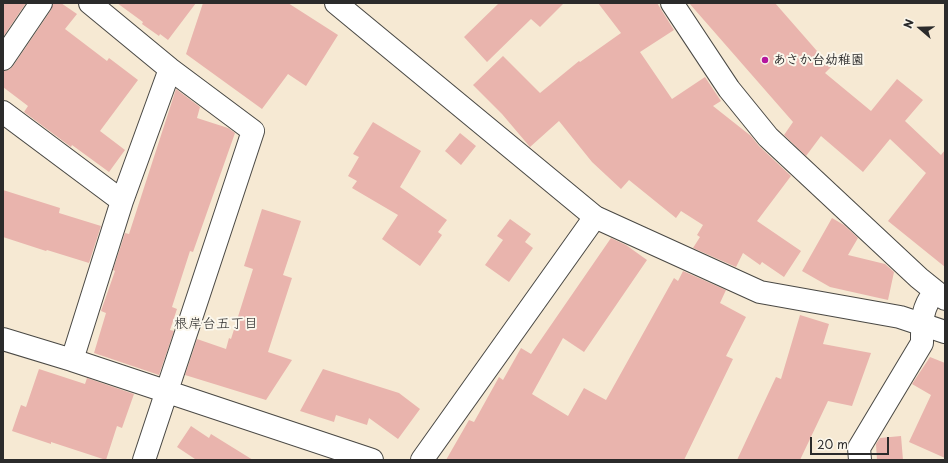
<!DOCTYPE html>
<meta charset="utf-8">
<style>
body{margin:0}
#map{position:relative;width:948px;height:463px;overflow:hidden;background:#f6e9d3;font-family:"Playpen Sans",sans-serif}
canvas{display:block}
.frame{position:absolute;inset:0;border:4px solid #2b2b2b;pointer-events:none}
.north{position:absolute;left:900px;top:8px;width:40px;height:40px;-webkit-text-stroke:3px #fbf7ec;paint-order:stroke;rotate:290deg;font-size:11px;font-weight:700;line-height:16px;text-align:center;color:#2b2b2b}
.north::after{content:'';display:block;margin:auto;width:14px;height:18px;background:#2b2b2b;clip-path:polygon(50% 0,100% 100%,50% 72%,0 100%)}
.scale{position:absolute;left:810px;top:437px;width:79px;height:18px;box-sizing:border-box;border:2px solid #2b2b2b;border-top:0;padding-left:5px;font-size:12px;line-height:14px;white-space:nowrap;color:#2b2b2b;-webkit-text-stroke:3px #fbf7ec;paint-order:stroke}
</style>
<div id="map">
<canvas width="948" height="463"></canvas>
<div class="frame"></div>
<div class="north">N</div>
<div class="scale">20 m</div>
</div>
<script>
const context = document.querySelector('canvas').getContext('2d');
context.lineJoin = 'round';
function fillPath(path, color) { context.fillStyle = color; context.fill(path, 'evenodd'); }
function stroke(path, color, width, dash) { context.strokeStyle = color; context.lineWidth = width; context.lineCap = dash ? 'butt' : 'round'; context.setLineDash(dash || []); context.stroke(path); }
function drawText(font, color, halo, rows, align = 'center') {
  context.font = font + ' "Playpen Sans","Klee One",sans-serif'; context.lineWidth = 4; context.setLineDash([]); context.textBaseline = 'middle'; context.strokeStyle = halo; context.fillStyle = color; for (const [text, x, y, turn = 0] of rows) {
    context.save(); context.translate(x, y); context.rotate((+turn || 0) * Math.PI / 180); context.textAlign = isNaN(turn) ? turn : align; if (halo) context.strokeText(text, 0, 0); context.fillText(text, 0, 0); context.restore();
  }
}
fillPath(new Path2D(`
 M 3,3 L 26,3 L 3,37 Z
 M 53,3 L 61,3 L 77,14 L 65,29 L 107,61 L 109,58 L 138,80 L 100,131 L 125,150 L 109,172 L 72,145 L 71,147 L 24,112 L 28,106 L 3,87 L 3,71 L 9,70 L 13,66 L 51,10 Z
 M 117,3 L 196,3 L 168,40 L 160,34 L 159,36 L 142,24 L 143,22 Z
 M 203,3 L 288,3 L 338,35 L 306,86 L 288,74 L 262,109 L 186,54 Z
 M 499,3 L 564,3 L 540,27 L 531,19 L 487,62 L 464,37 Z
 M 598,3 L 657,3 L 674,30 L 640,52 L 672,99 L 705,77 L 721,101 L 713,106 L 751,136 L 759,146 L 791,176 L 757,221 L 801,251 L 784,277 L 762,262 L 760,265 L 743,253 L 736,267 L 693,248 L 700,237 L 697,235 L 703,225 L 681,211 L 676,218 L 629,180 L 621,189 L 592,162 L 559,121 L 530,147 L 502,114 L 473,85 L 503,56 L 540,93 L 579,61 L 580,62 L 621,33 Z
 M 689,3 L 775,3 L 831,67 L 825,73 L 871,111 L 897,79 L 923,100 L 905,121 L 941,155 L 945,150 L 945,267 L 888,221 L 926,173 L 890,139 L 863,172 L 821,136 L 806,156 L 784,135 L 793,122 Z
 M 176,89 L 200,107 L 197,118 L 228,128 L 235,133 L 193,252 L 190,251 L 172,307 L 177,309 L 170,330 L 174,331 L 159,375 L 94,353 L 106,313 L 101,311 L 115,271 L 113,270 L 125,233 L 129,234 Z
 M 373,122 L 421,151 L 400,187 L 447,220 L 438,232 L 442,235 L 420,266 L 382,239 L 398,215 L 352,188 L 357,181 L 348,176 L 359,157 L 353,154 Z
 M 460,133 L 476,146 L 461,165 L 445,151 Z
 M 3,190 L 60,208 L 59,213 L 101,226 L 89,263 L 47,250 L 46,251 L 3,237 Z
 M 262,209 L 301,221 L 283,275 L 292,278 L 268,352 L 292,360 L 266,400 L 185,375 L 197,339 L 226,349 L 229,338 L 231,339 L 253,269 L 244,266 Z
 M 832,218 L 844,225 L 858,238 L 848,255 L 885,264 L 894,272 L 888,300 L 830,287 L 802,271 Z
 M 510,219 L 531,234 L 525,242 L 533,248 L 509,282 L 485,265 L 503,240 L 497,236 Z
 M 611,238 L 626,245 L 647,260 L 584,352 L 563,338 L 532,394 L 568,416 L 584,388 L 606,400 L 674,278 L 678,281 L 683,271 L 726,290 L 720,303 L 746,317 L 726,356 L 733,359 L 684,460 L 446,460 L 469,420 L 474,422 L 499,377 L 503,380 L 521,348 L 531,354 Z
 M 800,315 L 829,324 L 823,344 L 871,353 L 852,406 L 828,401 L 800,460 L 737,460 L 776,377 L 781,379 Z
 M 930,357 L 945,363 L 945,362 L 945,458 L 909,442 L 931,395 L 912,384 Z
 M 39,369 L 85,384 L 87,378 L 134,394 L 122,428 L 117,426 L 106,460 L 51,442 L 51,444 L 12,431 L 21,405 L 26,407 Z
 M 323,369 L 399,393 L 420,409 L 398,439 L 369,418 L 367,425 L 336,415 L 334,422 L 300,411 Z
 M 191,426 L 209,438 L 211,434 L 253,460 L 195,460 L 195,459 L 177,447 Z
 M 901,436 L 903,460 L 877,460 L 876,444 L 880,438 Z`), '#e9b4ad');
const minor = new Path2D(`
 M 90,3 L 170,69 L 253,131 L 144,460
 M 672,3 L 729,89 L 768,137 L 919,278 L 945,299
 M 3,59 L 41,3
 M 3,112 L 122,201 L 170,69
 M 3,339 L 72,360 L 372,460
 M 72,360 L 122,201
 M 422,460 L 595,217
 M 860,460 L 859,448 L 922,343 C 922,321 921,309 935,291`);
const tertiary = new Path2D(`
 M 336,3 L 595,217 L 760,292 L 900,317 L 945,332`);
stroke(minor, '#494844', 24);
stroke(tertiary, '#494844', 24);
stroke(minor, '#fff', 22);
stroke(tertiary, '#fff', 22);
for (const [x, y, r, color] of [
 [765,60,4,"#b5179e"]
]) { const dot = new Path2D(); dot.arc(x, y, r, 0, 2 * Math.PI); context.fillStyle = color; context.fill(dot); stroke(dot, '#fbf7ec', 1.5); }
drawText('bold 13px', '#2b2b2b', '#fbf7ec', [
 ["あさか台幼稚園",773,60]
], 'left');
drawText('14px', '#2b2b2b', '#fbf7ec', [
 ["根岸台五丁目",216,324]
]);
</script>
